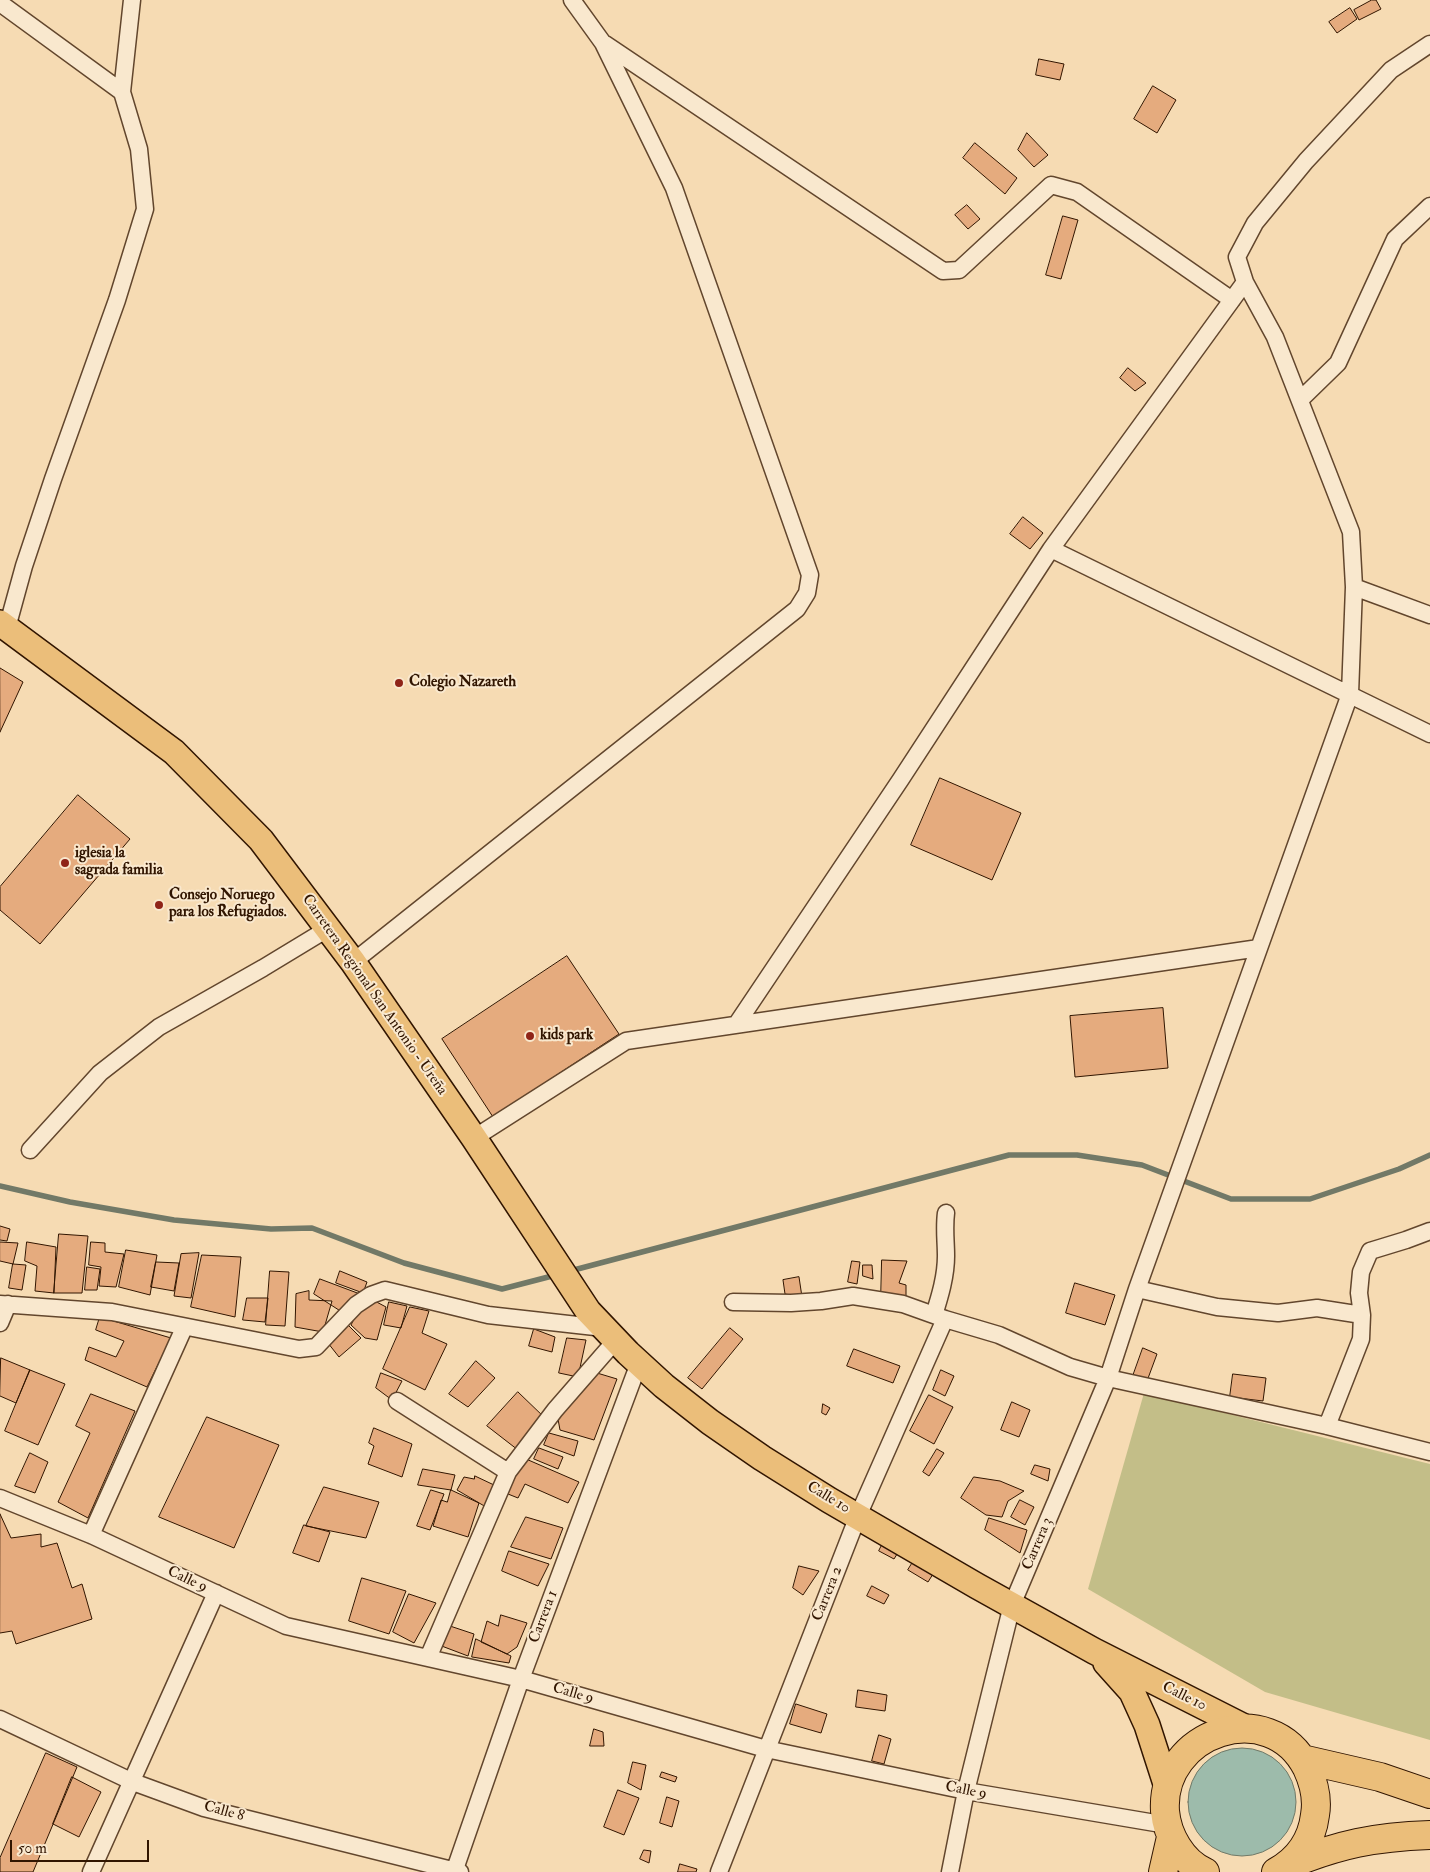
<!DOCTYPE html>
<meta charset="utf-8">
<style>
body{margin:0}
#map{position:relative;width:1430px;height:1872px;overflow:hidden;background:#f6dbb3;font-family:"IM FELL Double Pica",serif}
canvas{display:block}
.scale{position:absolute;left:10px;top:1840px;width:139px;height:22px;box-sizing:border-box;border:2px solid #311500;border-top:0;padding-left:6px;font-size:15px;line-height:18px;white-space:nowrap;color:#311500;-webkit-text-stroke:4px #f9e8ce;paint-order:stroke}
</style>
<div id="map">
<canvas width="1430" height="1872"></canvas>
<div class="scale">50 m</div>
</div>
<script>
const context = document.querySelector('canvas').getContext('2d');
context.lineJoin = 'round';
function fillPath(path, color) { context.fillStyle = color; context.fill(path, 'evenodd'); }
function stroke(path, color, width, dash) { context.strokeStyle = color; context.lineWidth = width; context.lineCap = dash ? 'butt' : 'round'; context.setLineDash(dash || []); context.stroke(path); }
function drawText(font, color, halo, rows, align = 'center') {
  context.font = font + ' "IM FELL Double Pica",serif'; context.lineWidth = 4; context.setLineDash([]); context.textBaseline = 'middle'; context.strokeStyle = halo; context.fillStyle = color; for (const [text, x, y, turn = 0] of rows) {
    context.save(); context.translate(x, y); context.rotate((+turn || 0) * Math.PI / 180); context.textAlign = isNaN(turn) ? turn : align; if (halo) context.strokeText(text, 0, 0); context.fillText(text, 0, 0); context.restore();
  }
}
fillPath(new Path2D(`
 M 1144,1393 L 1430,1464 L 1430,1740 L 1265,1692 L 1088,1589 Z`), '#c3be88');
const water = new Path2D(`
 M1188 1802a54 54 0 1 1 108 0a54 54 0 1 1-108 0Z`);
fillPath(water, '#9dbbab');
stroke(water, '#727967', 1);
stroke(new Path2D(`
 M 0,1186 L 70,1202 L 174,1220 L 271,1229 L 312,1228 L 404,1263 L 502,1289 L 556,1275
 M 570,1271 L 1009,1155 L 1077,1155 L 1142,1165 L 1231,1199 L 1310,1199 L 1399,1169 L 1430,1155`), '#727967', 5.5);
const building = new Path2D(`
 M 1372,0 L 1376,0 L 1381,9 L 1359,20 L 1354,10 Z
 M 1350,8 L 1357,19 L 1337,33 L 1329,22 Z
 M 1039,59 L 1064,64 L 1060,80 L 1036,75 Z
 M 1153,86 L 1176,100 L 1157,133 L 1134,119 Z
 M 1027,133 L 1048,155 L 1034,167 L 1018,150 Z
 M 975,143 L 1017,178 L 1005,194 L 963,158 Z
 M 967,205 L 980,219 L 968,229 L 955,215 Z
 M 1063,216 L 1078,220 L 1061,279 L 1046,275 Z
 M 1128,368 L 1146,383 L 1135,391 L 1120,378 Z
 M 1023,517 L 1043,533 L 1030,549 L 1010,534 Z
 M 0,668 L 23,682 L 0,732 Z
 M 940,778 L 1021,813 L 992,880 L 911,845 Z
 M 78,795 L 130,839 L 40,944 L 0,910 L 0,887 Z
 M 567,956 L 619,1034 L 493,1117 L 442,1039 Z
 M 1163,1008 L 1168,1068 L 1075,1077 L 1070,1016 Z
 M 0,1226 L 10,1229 L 7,1241 L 0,1240 Z
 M 59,1234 L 88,1236 L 82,1293 L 54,1293 Z
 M 0,1242 L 18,1243 L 13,1264 L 0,1261 Z
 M 27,1242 L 56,1247 L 54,1293 L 35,1291 L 37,1266 L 25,1261 Z
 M 91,1242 L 105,1243 L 105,1252 L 124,1254 L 116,1287 L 99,1286 L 101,1267 L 89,1265 Z
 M 126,1250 L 157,1255 L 150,1295 L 119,1287 Z
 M 199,1253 L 191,1298 L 174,1296 L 181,1254 Z
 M 202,1255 L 241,1257 L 235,1317 L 191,1307 Z
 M 882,1260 L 907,1261 L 899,1283 L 906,1285 L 906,1301 L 881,1300 Z
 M 852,1261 L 860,1262 L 857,1284 L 848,1282 Z
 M 156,1262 L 179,1263 L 174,1291 L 151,1287 Z
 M 13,1264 L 26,1265 L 22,1290 L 9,1288 Z
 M 863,1265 L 872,1265 L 873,1279 L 863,1276 Z
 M 87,1267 L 100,1269 L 97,1290 L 85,1290 Z
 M 270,1271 L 289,1272 L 285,1326 L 266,1325 Z
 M 340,1271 L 367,1282 L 363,1293 L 336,1283 Z
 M 799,1277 L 802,1297 L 785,1294 L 783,1280 Z
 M 320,1279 L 360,1294 L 345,1314 L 314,1294 Z
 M 1075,1283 L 1115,1295 L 1105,1325 L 1066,1313 Z
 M 309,1291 L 309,1300 L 332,1301 L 323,1332 L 295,1327 L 296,1294 Z
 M 247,1298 L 268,1298 L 265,1322 L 243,1320 Z
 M 371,1299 L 386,1307 L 377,1340 L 365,1338 L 351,1325 L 363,1301 Z
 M 389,1302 L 407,1306 L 401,1328 L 384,1325 Z
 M 410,1307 L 429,1311 L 422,1333 L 447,1344 L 425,1390 L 383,1369 Z
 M 100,1317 L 171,1338 L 147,1387 L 85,1360 L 89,1347 L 116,1357 L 124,1341 L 96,1330 Z
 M 347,1324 L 361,1338 L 339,1357 L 328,1343 Z
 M 730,1328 L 743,1339 L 702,1389 L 688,1378 Z
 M 534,1329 L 555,1337 L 552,1352 L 529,1346 Z
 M 567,1338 L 586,1340 L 578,1377 L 559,1373 Z
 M 1143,1348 L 1157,1354 L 1147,1381 L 1133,1376 Z
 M 854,1349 L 900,1366 L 893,1383 L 847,1366 Z
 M 1,1358 L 30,1370 L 16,1403 L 0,1396 Z
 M 476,1361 L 495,1378 L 468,1407 L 449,1394 Z
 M 30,1370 L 65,1384 L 38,1445 L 5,1431 Z
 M 941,1370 L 954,1376 L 945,1396 L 933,1390 Z
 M 381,1373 L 402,1381 L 392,1400 L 376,1388 Z
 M 597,1373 L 617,1379 L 594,1440 L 560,1430 L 558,1419 Z
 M 1233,1374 L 1266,1378 L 1263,1401 L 1230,1397 Z
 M 518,1392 L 545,1418 L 518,1450 L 487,1426 Z
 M 91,1394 L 135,1411 L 88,1518 L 58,1502 L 90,1433 L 76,1426 Z
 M 929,1395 L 953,1407 L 934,1444 L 910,1431 Z
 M 1012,1402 L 1030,1410 L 1019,1437 L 1001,1430 Z
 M 823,1404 L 830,1408 L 826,1415 L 822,1413 Z
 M 207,1417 L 279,1445 L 234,1548 L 159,1517 Z
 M 374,1428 L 412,1444 L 402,1477 L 368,1464 L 374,1446 L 369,1443 Z
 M 549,1433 L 578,1441 L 574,1456 L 544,1445 Z
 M 539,1448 L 563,1457 L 558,1469 L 534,1459 Z
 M 937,1449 L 944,1453 L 929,1476 L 923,1472 Z
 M 30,1453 L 48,1462 L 35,1493 L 15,1486 Z
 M 526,1459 L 579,1482 L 568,1503 L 525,1484 L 518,1498 L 503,1492 Z
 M 1035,1465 L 1050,1469 L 1048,1481 L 1031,1474 Z
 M 423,1469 L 455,1475 L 451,1490 L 418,1485 Z
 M 475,1476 L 494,1485 L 486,1507 L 457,1490 L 464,1477 L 474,1479 Z
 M 974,1477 L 1000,1481 L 1024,1491 L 1008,1501 L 1002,1517 L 986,1515 L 961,1498 Z
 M 324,1487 L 379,1502 L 366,1538 L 306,1526 Z
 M 431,1490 L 444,1494 L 430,1530 L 417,1526 Z
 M 451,1490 L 479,1503 L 468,1537 L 433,1526 L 441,1500 L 447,1502 Z
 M 1020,1500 L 1034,1507 L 1025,1525 L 1011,1517 Z
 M 0,1514 L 11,1538 L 41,1534 L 41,1547 L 57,1543 L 72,1588 L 82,1584 L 92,1619 L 16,1644 L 12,1631 L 0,1633 Z
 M 526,1517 L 563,1528 L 551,1559 L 511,1547 Z
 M 989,1518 L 1027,1530 L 1020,1553 L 985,1530 Z
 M 304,1525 L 330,1532 L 319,1562 L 293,1553 Z
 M 883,1543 L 899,1551 L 894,1559 L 879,1551 Z
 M 509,1551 L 549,1564 L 538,1586 L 502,1571 Z
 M 913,1562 L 933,1574 L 928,1582 L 908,1570 Z
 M 799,1566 L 819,1571 L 803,1595 L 793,1588 Z
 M 362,1578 L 406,1591 L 389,1634 L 349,1621 Z
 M 872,1586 L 889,1595 L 884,1604 L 867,1596 Z
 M 409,1594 L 436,1603 L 414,1643 L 393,1632 Z
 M 501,1615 L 527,1623 L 517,1647 L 507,1654 L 481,1642 L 487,1621 L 498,1626 Z
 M 450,1626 L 474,1634 L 468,1656 L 439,1645 Z
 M 476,1639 L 511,1656 L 509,1663 L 472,1657 Z
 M 858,1690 L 887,1695 L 885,1711 L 856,1707 Z
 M 796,1704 L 827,1714 L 821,1733 L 790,1724 Z
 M 594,1729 L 603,1732 L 604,1746 L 590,1746 Z
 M 879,1735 L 891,1739 L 884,1764 L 872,1761 Z
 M 46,1753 L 77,1767 L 33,1872 L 0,1872 L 0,1858 Z
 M 633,1762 L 646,1765 L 641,1790 L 628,1783 Z
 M 662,1772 L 677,1777 L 675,1782 L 660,1777 Z
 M 72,1777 L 101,1792 L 79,1837 L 53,1824 Z
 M 618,1790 L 639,1798 L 624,1835 L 604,1827 Z
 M 667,1797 L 679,1801 L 672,1827 L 660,1823 Z
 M 644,1850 L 651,1851 L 649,1863 L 640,1859 Z
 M 680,1864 L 697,1869 L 696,1872 L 678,1872 Z`);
fillPath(building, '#e5ab7e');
stroke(building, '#311500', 1);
const street = new Path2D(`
 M 0,3 L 122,92
 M 605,44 L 943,271 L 959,270 L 1051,185 L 1077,192 L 1232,300
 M 1300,400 L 1338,363 L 1395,239 L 1430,206
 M 1051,549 L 1430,734
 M 1354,587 L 1430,615
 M 7,628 L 24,566 L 53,479 L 117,300 L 145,209 L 139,149 L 122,92 L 132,0
 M 353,962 L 797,609 L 807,593 L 810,575 L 674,188 L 603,43 L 572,0
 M 736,1025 L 901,779 L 1051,549 L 1245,282
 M 474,1138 L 626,1041 L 1259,948
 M 30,1150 L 100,1073 L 159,1027 L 263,968 L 329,928
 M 1137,1289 L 1217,1307 L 1278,1313 L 1317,1308 L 1362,1315
 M 733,1302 L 791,1303 L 821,1301 L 853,1296 L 903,1304 L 945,1319 L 999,1335 L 1070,1367 L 1108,1378 L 1327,1426 L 1430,1452
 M 0,1304 L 112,1312 L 299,1349 L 316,1347 L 356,1305 L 371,1295 L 385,1290 L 488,1315 L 604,1328
 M 934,1315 C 940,1296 946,1276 946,1256 C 946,1242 944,1228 946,1213
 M 0,1323 L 8,1304
 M 397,1401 L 508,1472
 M 1327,1426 L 1361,1339 L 1362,1315 L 1359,1293 L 1361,1272 L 1370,1251 L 1406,1240 L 1430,1231
 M 0,1498 L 91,1535 L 286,1626 L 521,1679 L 766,1749 L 966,1791 L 1167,1825
 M 91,1535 L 184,1328
 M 428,1658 L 508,1472 L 555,1410 L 616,1340
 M 0,1719 L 133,1782 L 204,1808 L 460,1872
 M 91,1872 L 216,1593
 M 454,1872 L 521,1679 L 639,1363
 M 719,1872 L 858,1516 L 945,1319
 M 950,1872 L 966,1791 L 1012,1605 L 1108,1378 L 1137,1289 L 1350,694 L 1354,587 L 1351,532 L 1275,337 L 1245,282 L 1237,257 L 1255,223 L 1306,161 L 1391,70 L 1430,44`);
const primary = new Path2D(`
 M 0,623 L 174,752 L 261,840 L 353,962 L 474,1138 L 588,1311 L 628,1353 L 664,1386 L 710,1422 L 762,1458 L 829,1500 L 977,1586 L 1094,1651 L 1248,1729
 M 1106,1663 L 1132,1692 L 1147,1725 L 1167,1787`);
const highway = new Path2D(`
 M 1302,1759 L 1380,1777 L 1430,1794
 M 1288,1865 C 1340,1844 1374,1837 1430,1835
 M 1163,1872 L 1171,1837
 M 1205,1872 C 1182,1862 1167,1835 1165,1811 C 1160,1732 1270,1695 1307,1768 C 1314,1783 1318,1798 1315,1815 C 1312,1840 1298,1860 1276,1872`);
stroke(street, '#62462d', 19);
stroke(primary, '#311500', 28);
stroke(highway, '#311500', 30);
stroke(street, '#f9e8ce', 16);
stroke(primary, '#ebbe7a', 25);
stroke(highway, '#ebbe7a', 28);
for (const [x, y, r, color] of [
 [399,683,5,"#8f2418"],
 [65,863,5,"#8f2418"],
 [159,905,5,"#8f2418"],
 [530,1036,5,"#8f2418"]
]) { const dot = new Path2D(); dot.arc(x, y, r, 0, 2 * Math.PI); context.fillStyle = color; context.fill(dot); stroke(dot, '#f9e8ce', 2); }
drawText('bold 15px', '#311500', '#f9e8ce', [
 ["Colegio Nazareth",409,683],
 ["iglesia la",75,854],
 ["sagrada familia",75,871],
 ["Consejo Noruego",169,896],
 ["para los Refugiados.",169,913],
 ["kids park",540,1036]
], 'left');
drawText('15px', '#311500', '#f9e8ce', [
 ["Carretera Regional San Antonio - Ureña",374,995,55],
 ["Calle 10",828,1498,31],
 ["Carrera 3",1038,1544,-67],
 ["Calle 9",187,1580,25],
 ["Carrera 2",828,1594,-68],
 ["Carrera 1",544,1617,-69],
 ["Calle 9",573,1694,16],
 ["Calle 10",1184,1697,26],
 ["Calle 9",966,1791,11],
 ["Calle 8",224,1812,15]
]);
</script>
